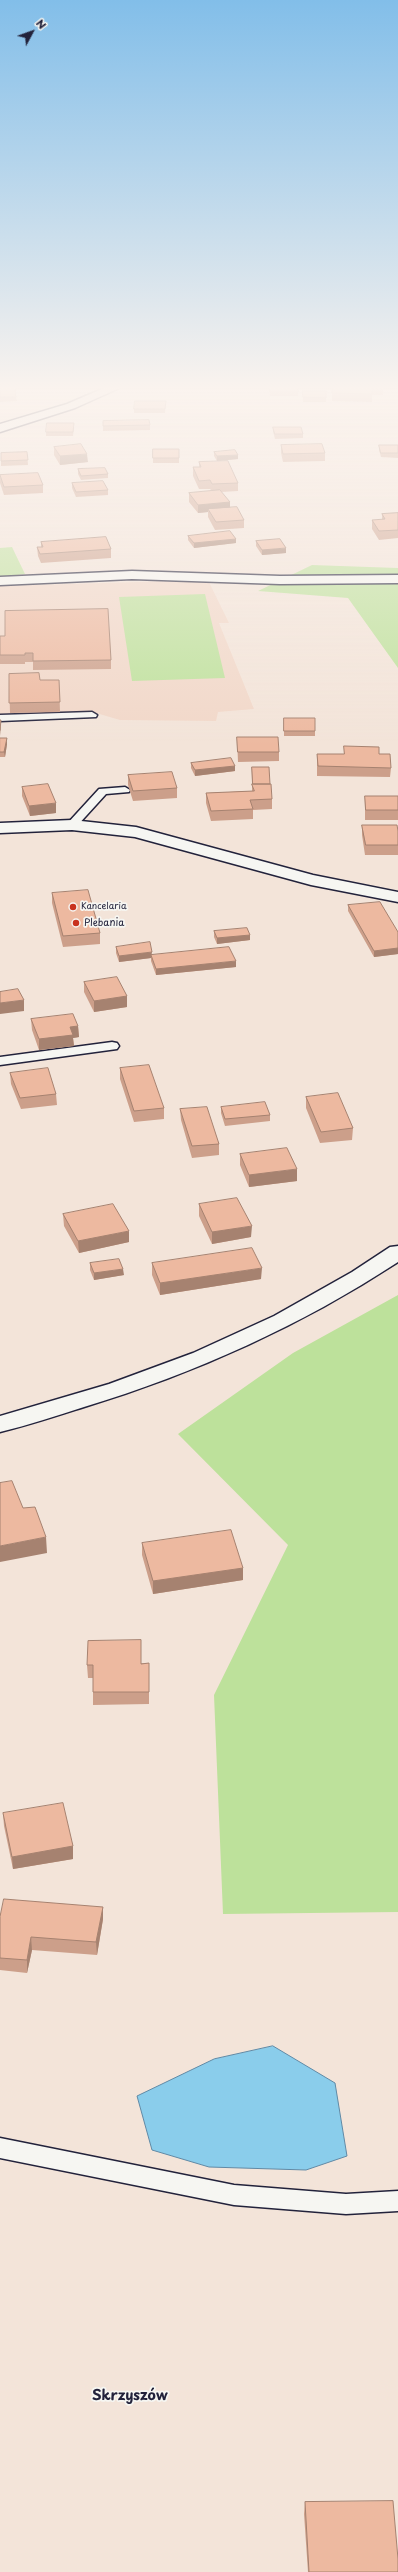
<!DOCTYPE html>
<meta charset="utf-8">
<style>
body{margin:0}
#map{position:relative;width:398px;height:2572px;overflow:hidden;background:#f3e4d9;font-family:"Playpen Sans",sans-serif}
canvas{display:block}
.north{position:absolute;left:12px;top:12px;width:40px;height:40px;-webkit-text-stroke:3px #f6f6f2;paint-order:stroke;rotate:49deg;font-size:11px;font-weight:700;line-height:16px;text-align:center;color:#22223b}
.north::after{content:'';display:block;margin:auto;width:14px;height:18px;background:#22223b;clip-path:polygon(50% 0,100% 100%,50% 72%,0 100%)}
</style>
<div id="map">
<canvas width="398" height="2572"></canvas>
<div class="north">N</div>
</div>
<script>
const context = document.querySelector('canvas').getContext('2d');
context.lineJoin = 'round';
function fillPath(path, color) { context.fillStyle = color; context.fill(path, 'evenodd'); }
function stroke(path, color, width, dash) { context.strokeStyle = color; context.lineWidth = width; context.lineCap = dash ? 'butt' : 'round'; context.setLineDash(dash || []); context.stroke(path); }
function drawText(font, color, halo, rows, align = 'center') {
  context.font = font + ' "Playpen Sans",sans-serif'; context.lineWidth = 3.5; context.setLineDash([]); context.textBaseline = 'middle'; context.strokeStyle = halo; context.fillStyle = color; for (const [text, x, y, turn = 0] of rows) {
    context.save(); context.translate(x, y); context.rotate((+turn || 0) * Math.PI / 180); context.textAlign = isNaN(turn) ? turn : align; if (halo) context.strokeText(text, 0, 0); context.fillText(text, 0, 0); context.restore();
  }
}
fillPath(new Path2D(`
 M 208,580 L 229,623 L 219,623 L 254,709 L 218,712 L 216,721 L 120,720 L 96,713 L 0,716 L 0,586 Z`), '#f1d7c8');
fillPath(new Path2D(`
 M 12,547 L 25,574 L 0,577 L 0,548 Z
 M 312,565 L 398,568 L 398,668 L 348,598 L 258,591 Z
 M 205,594 L 225,678 L 132,681 L 119,597 Z
 M 398,1295 L 398,1912 L 223,1914 L 214,1695 L 288,1545 L 178,1434 L 293,1353 Z`), '#bde19b');
const water = new Path2D(`
 M 273,2046 L 335,2083 L 347,2156 L 306,2170 L 209,2167 L 152,2150 L 137,2096 L 214,2059 Z`);
fillPath(water, '#8acdeb');
stroke(water, '#6089a5', 1);
const service = new Path2D(`
 M 92,712 L 97,715 L 96,717 L 0,721 L 0,715 Z
 M 125,787 L 130,790 L 129,792 L 106,794 L 76,827 L 72,828 L 66,825 L 99,789 Z
 M 112,1042 L 117,1043 L 119,1046 L 117,1049 L 0,1065 L 0,1057 Z
 M 0,2138 L 234,2185 L 346,2194 L 398,2191 L 398,2211 L 346,2214 L 234,2205 L 0,2158 Z`);
const minor = new Path2D(`
 M 109,386 L 124,386 L 75,408 L 0,432 L 0,424 L 67,404 Z
 M 132,571 L 280,576 L 398,575 L 398,583 L 280,584 L 132,579 L 0,585 L 0,577 Z
 M 72,820 L 136,827 L 313,875 L 398,892 L 398,902 L 311,885 L 135,837 L 72,830 L 0,833 L 0,823 Z`);
const tertiary = new Path2D(`
 M 398,1246 L 398,1262 C 300,1326 196,1373 84,1407 C 56,1416 29,1425 0,1432 L 0,1416 L 109,1384 L 193,1353 L 274,1316 L 352,1272 L 390,1247 Z`);
stroke(service, '#22223b', 3);
stroke(minor, '#22223b', 3);
stroke(tertiary, '#22223b', 3);
fillPath(service, '#f6f6f2');
fillPath(minor, '#f6f6f2');
fillPath(tertiary, '#f6f6f2');
fillPath(new Path2D(`
 M 269,386 L 298,392 L 298,396 L 270,396 Z
 M 383,386 L 383,395 L 372,395 L 372,402 L 332,401 L 332,393 Z
 M 0,388 L 16,397 L 17,401 L 0,402 Z
 M 303,391 L 326,391 L 326,402 L 303,402 Z
 M 166,401 L 165,413 L 134,413 L 134,409 Z
 M 103,421 L 150,425 L 150,430 L 103,431 Z
 M 74,427 L 73,436 L 46,436 L 46,432 Z
 M 273,427 L 303,434 L 303,438 L 275,439 L 273,431 Z
 M 281,445 L 325,453 L 325,461 L 283,462 L 281,453 Z
 M 379,445 L 398,445 L 398,458 L 381,457 L 379,450 Z
 M 54,447 L 88,462 L 60,465 L 54,455 Z
 M 153,449 L 179,449 L 179,463 L 153,463 Z
 M 27,452 L 28,465 L 1,466 L 1,453 Z
 M 214,452 L 238,459 L 217,461 L 214,456 Z
 M 199,462 L 238,483 L 238,491 L 221,492 L 230,502 L 230,507 L 244,520 L 244,528 L 215,530 L 208,517 L 208,512 L 198,513 L 189,502 L 189,493 L 212,491 L 210,489 L 199,489 L 193,476 L 193,467 L 199,467 Z
 M 78,469 L 108,474 L 108,478 L 81,480 L 78,474 Z
 M 0,475 L 43,485 L 43,493 L 4,495 L 0,483 Z
 M 72,483 L 108,490 L 108,495 L 76,497 L 72,488 Z
 M 398,513 L 398,538 L 379,540 L 372,529 L 372,520 L 382,520 L 382,514 Z
 M 188,536 L 236,539 L 236,543 L 194,548 L 188,540 Z
 M 256,541 L 286,553 L 262,555 L 256,546 Z
 M 41,542 L 111,549 L 111,558 L 41,563 L 38,556 L 37,547 L 41,547 Z
 M 0,636 L 111,660 L 111,669 L 33,670 L 33,662 L 25,662 L 25,664 L 0,664 Z
 M 9,674 L 40,680 L 59,680 L 60,712 L 10,713 Z
 M 284,718 L 315,718 L 315,736 L 284,736 Z
 M 237,737 L 279,752 L 279,761 L 238,762 Z
 M 0,738 L 7,738 L 7,744 L 5,757 L 0,757 Z
 M 344,746 L 391,768 L 390,777 L 317,776 L 317,754 L 344,754 Z
 M 191,763 L 235,766 L 235,771 L 195,776 L 191,768 Z
 M 252,767 L 272,799 L 272,809 L 253,810 L 253,819 L 211,821 L 206,803 L 206,793 L 252,791 Z
 M 128,775 L 177,788 L 177,798 L 133,801 L 128,785 Z
 M 22,787 L 56,813 L 30,816 L 22,796 Z
 M 365,796 L 398,796 L 398,820 L 365,820 Z
 M 362,825 L 398,831 L 398,855 L 365,855 L 362,835 Z
 M 52,893 L 100,933 L 100,944 L 63,947 L 52,903 Z
 M 348,905 L 398,932 L 398,954 L 374,957 L 348,911 Z
 M 214,931 L 250,935 L 250,940 L 217,944 L 214,937 Z
 M 116,947 L 152,955 L 236,967 L 156,975 L 151,961 L 151,958 L 119,962 L 116,953 Z
 M 84,982 L 127,996 L 127,1007 L 94,1012 L 84,992 Z
 M 31,1019 L 78,1026 L 79,1037 L 73,1038 L 74,1046 L 39,1050 L 32,1030 Z
 M 120,1068 L 164,1108 L 164,1119 L 134,1122 L 120,1079 Z
 M 10,1073 L 56,1094 L 57,1105 L 21,1109 L 11,1084 Z
 M 306,1097 L 353,1128 L 352,1140 L 320,1143 L 306,1108 Z
 M 221,1107 L 270,1115 L 270,1121 L 225,1126 L 221,1113 Z
 M 180,1109 L 219,1144 L 219,1155 L 192,1158 L 181,1120 Z
 M 240,1154 L 297,1181 L 249,1187 L 240,1165 Z
 M 199,1204 L 251,1237 L 212,1244 L 199,1216 Z
 M 63,1214 L 129,1242 L 79,1253 L 64,1226 Z
 M 90,1263 L 124,1275 L 94,1280 L 90,1270 Z
 M 152,1263 L 261,1279 L 160,1295 L 152,1275 Z
 M 142,1543 L 243,1568 L 243,1580 L 153,1594 L 142,1555 Z
 M 149,1663 L 149,1704 L 93,1705 L 93,1678 L 88,1678 L 87,1665 Z
 M 3,1813 L 73,1846 L 73,1859 L 13,1869 L 4,1826 Z
 M 103,1907 L 103,1919 L 97,1955 L 32,1950 L 27,1973 L 0,1970 L 0,1917 Z
 M 305,2502 L 398,2572 L 308,2572 L 304,2514 Z`), '#cc9f8a');
fillPath(new Path2D(`
 M 87,454 L 88,462 L 60,465 L 60,456 Z
 M 238,455 L 238,459 L 217,461 L 217,456 Z
 M 230,502 L 230,510 L 208,509 L 208,512 L 198,513 L 198,505 Z
 M 236,539 L 236,543 L 194,548 L 194,543 Z
 M 286,548 L 286,553 L 262,555 L 262,550 Z
 M 1,720 L 1,725 L 0,736 L 0,730 Z
 M 7,738 L 7,744 L 5,757 L 4,752 Z
 M 235,766 L 235,771 L 195,776 L 195,770 Z
 M 56,803 L 56,813 L 30,816 L 29,806 Z
 M 250,935 L 250,940 L 217,944 L 217,938 Z
 M 398,948 L 398,954 L 374,957 L 374,951 Z
 M 152,952 L 151,958 L 119,962 L 119,956 Z
 M 236,961 L 236,967 L 156,975 L 156,969 Z
 M 127,996 L 127,1007 L 94,1012 L 94,1001 Z
 M 24,1000 L 24,1011 L 0,1014 L 0,1003 Z
 M 78,1026 L 79,1037 L 73,1038 L 74,1046 L 39,1050 L 39,1039 L 70,1027 Z
 M 297,1169 L 297,1181 L 249,1187 L 249,1175 Z
 M 252,1226 L 251,1237 L 212,1244 L 212,1232 Z
 M 129,1231 L 129,1242 L 79,1253 L 78,1241 Z
 M 262,1268 L 261,1279 L 160,1295 L 160,1283 Z
 M 123,1269 L 124,1275 L 94,1280 L 94,1273 Z
 M 46,1537 L 47,1553 L 0,1562 L 0,1546 Z
 M 243,1568 L 243,1580 L 153,1594 L 153,1581 Z
 M 73,1846 L 73,1859 L 13,1869 L 12,1857 Z
 M 103,1907 L 103,1919 L 97,1955 L 96,1942 Z
 M 31,1937 L 32,1950 L 27,1973 L 27,1960 Z`), '#a68270');
const building = new Path2D(`
 M 269,386 L 297,386 L 298,392 L 270,392 Z
 M 333,386 L 383,386 L 383,387 L 372,387 L 372,394 L 332,393 Z
 M 15,387 L 16,397 L 0,397 L 0,388 Z
 M 303,391 L 326,391 L 326,398 L 303,397 Z
 M 135,401 L 166,401 L 165,409 L 134,409 Z
 M 149,420 L 150,425 L 103,426 L 103,421 Z
 M 47,423 L 74,423 L 73,432 L 46,432 Z
 M 273,427 L 301,427 L 303,434 L 275,434 Z
 M 81,444 L 87,454 L 60,456 L 54,447 Z
 M 322,444 L 325,453 L 283,454 L 281,445 Z
 M 379,445 L 398,445 L 398,453 L 381,453 Z
 M 153,449 L 179,449 L 179,458 L 153,458 Z
 M 235,450 L 238,455 L 217,456 L 214,452 Z
 M 27,452 L 28,460 L 1,461 L 1,453 Z
 M 228,461 L 238,483 L 212,484 L 210,480 L 199,481 L 193,467 L 201,467 L 199,462 Z
 M 105,468 L 108,474 L 81,476 L 78,469 Z
 M 38,473 L 43,485 L 4,487 L 0,475 Z
 M 103,481 L 108,490 L 76,492 L 72,483 Z
 M 220,490 L 230,502 L 198,505 L 189,493 Z
 M 237,507 L 244,520 L 216,522 L 208,509 Z
 M 398,513 L 398,530 L 379,531 L 372,520 L 385,519 L 382,514 Z
 M 230,531 L 236,539 L 194,543 L 188,536 Z
 M 106,537 L 111,549 L 40,554 L 37,547 L 43,547 L 41,542 Z
 M 280,539 L 286,548 L 262,550 L 256,541 Z
 M 108,609 L 111,660 L 33,661 L 33,653 L 25,653 L 25,655 L 0,655 L 0,636 L 5,636 L 5,611 Z
 M 39,673 L 40,680 L 59,680 L 60,702 L 9,703 L 9,674 Z
 M 284,718 L 315,718 L 315,731 L 284,731 Z
 M 0,720 L 1,720 L 0,730 Z
 M 237,737 L 278,737 L 279,752 L 238,752 Z
 M 0,738 L 7,738 L 4,752 L 0,752 Z
 M 344,746 L 379,747 L 379,754 L 390,754 L 391,768 L 318,766 L 317,754 L 344,754 Z
 M 231,758 L 235,766 L 195,770 L 191,763 Z
 M 252,767 L 269,767 L 270,784 L 253,784 Z
 M 172,772 L 177,788 L 133,791 L 128,775 Z
 M 48,784 L 56,803 L 29,806 L 22,787 Z
 M 252,784 L 271,784 L 272,799 L 250,800 L 253,809 L 211,811 L 206,793 L 254,791 Z
 M 365,796 L 398,796 L 398,810 L 366,810 Z
 M 362,825 L 397,825 L 398,831 L 398,845 L 366,845 Z
 M 88,890 L 100,933 L 63,936 L 52,893 Z
 M 380,902 L 398,932 L 398,948 L 374,951 L 348,905 Z
 M 247,928 L 250,935 L 217,938 L 214,931 Z
 M 150,942 L 152,952 L 119,956 L 116,947 Z
 M 229,947 L 236,961 L 156,969 L 151,955 Z
 M 117,977 L 127,996 L 94,1001 L 84,982 Z
 M 18,989 L 24,1000 L 0,1003 L 0,992 Z
 M 73,1014 L 78,1026 L 70,1027 L 73,1035 L 39,1039 L 31,1019 Z
 M 149,1065 L 164,1108 L 134,1111 L 120,1068 Z
 M 48,1068 L 56,1094 L 20,1098 L 10,1073 Z
 M 338,1093 L 353,1128 L 321,1132 L 306,1097 Z
 M 265,1102 L 270,1115 L 225,1119 L 221,1107 Z
 M 207,1107 L 219,1144 L 192,1146 L 180,1109 Z
 M 287,1148 L 297,1169 L 249,1175 L 240,1154 Z
 M 237,1198 L 252,1226 L 212,1232 L 199,1204 Z
 M 113,1204 L 129,1231 L 78,1241 L 63,1214 Z
 M 252,1248 L 262,1268 L 160,1283 L 152,1263 Z
 M 119,1259 L 123,1269 L 94,1273 L 90,1263 Z
 M 12,1481 L 23,1508 L 35,1507 L 46,1537 L 0,1546 L 0,1483 Z
 M 231,1530 L 243,1568 L 153,1581 L 142,1543 Z
 M 141,1640 L 141,1664 L 149,1663 L 149,1692 L 93,1692 L 93,1665 L 87,1665 L 88,1641 Z
 M 63,1803 L 73,1846 L 12,1857 L 3,1813 Z
 M 4,1899 L 103,1907 L 96,1942 L 31,1937 L 27,1960 L 0,1958 L 0,1917 Z
 M 393,2501 L 398,2559 L 398,2572 L 309,2572 L 305,2502 Z`);
fillPath(building, '#edb9a0');
stroke(building, '#a68270', 1);
const sky = context.createLinearGradient(0, 0, 0, 746);
sky.addColorStop(0, '#82bee9');
sky.addColorStop(0.52, '#faf3ee');
sky.addColorStop(1, '#faf3ee00');
context.fillStyle = sky;
context.fillRect(0, 0, 398, 746);
for (const [x, y, r, color] of [
 [73,907,4,"#c8321e"],
 [76,923,4,"#c8321e"]
]) { const dot = new Path2D(); dot.arc(x, y, r, 0, 2 * Math.PI); context.fillStyle = color; context.fill(dot); stroke(dot, '#f6f6f2', 1.5); }
drawText('9px', '#22223b', '#f6f6f2', [
 ["Kancelaria",81,907]
], 'left');
drawText('10px', '#22223b', '#f6f6f2', [
 ["Plebania",84,923]
], 'left');
drawText('bold 14px', '#22223b', '#f6f6f2', [
 ["Skrzyszów",130,2396]
]);
</script>
